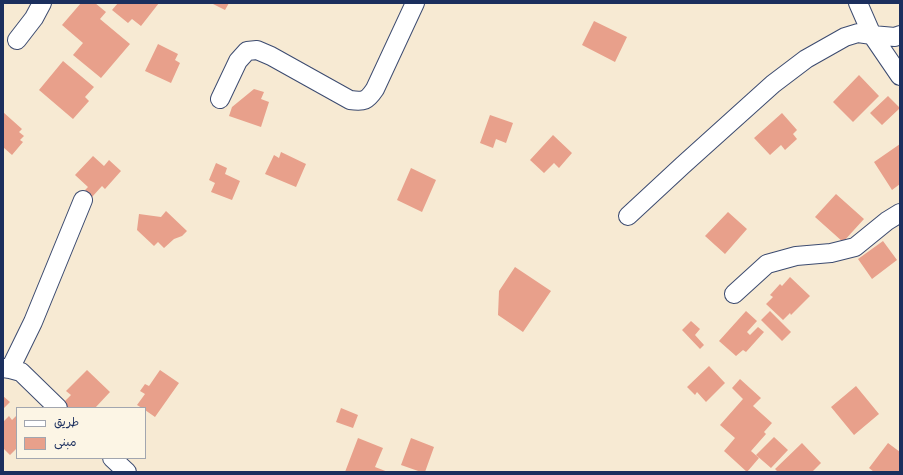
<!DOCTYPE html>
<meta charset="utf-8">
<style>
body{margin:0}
#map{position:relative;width:903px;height:475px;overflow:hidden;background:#f7ead3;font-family:Kalam,"Playpen Sans Arabic",sans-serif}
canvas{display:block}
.frame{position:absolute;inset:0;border:4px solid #1b2f5e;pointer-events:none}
.legend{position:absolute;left:16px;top:407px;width:130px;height:52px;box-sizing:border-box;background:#fcf5e5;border:1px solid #a2a6af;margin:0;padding:5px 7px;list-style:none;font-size:12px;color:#1b2f5e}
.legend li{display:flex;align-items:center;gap:8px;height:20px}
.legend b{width:20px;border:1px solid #a2a6af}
</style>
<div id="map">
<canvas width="903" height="475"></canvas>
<div class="frame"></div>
<ul class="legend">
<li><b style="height:5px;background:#fff"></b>طريق</li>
<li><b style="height:11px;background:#e8a08b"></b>مبنى</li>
</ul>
</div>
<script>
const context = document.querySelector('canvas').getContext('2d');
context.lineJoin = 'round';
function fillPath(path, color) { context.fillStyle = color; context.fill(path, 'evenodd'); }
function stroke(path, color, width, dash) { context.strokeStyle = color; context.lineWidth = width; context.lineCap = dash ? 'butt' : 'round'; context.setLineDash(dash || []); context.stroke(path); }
fillPath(new Path2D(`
 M 81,3 L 95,3 L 106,12 L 100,19 L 130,44 L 101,78 L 73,55 L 83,43 L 62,25 Z
 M 118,3 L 159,3 L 141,26 L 132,19 L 128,23 L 112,10 Z
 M 211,3 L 229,3 L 225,10 Z
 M 594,21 L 627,37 L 615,62 L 582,45 Z
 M 158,44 L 178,54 L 175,60 L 180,63 L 171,83 L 145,71 Z
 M 63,61 L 94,87 L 85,97 L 89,101 L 73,119 L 39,90 Z
 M 859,75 L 879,96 L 853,122 L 833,102 Z
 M 254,89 L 264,92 L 261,99 L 269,102 L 261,127 L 229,116 L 232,107 Z
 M 888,96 L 900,108 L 882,125 L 870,113 Z
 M 3,112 L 22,129 L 19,132 L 24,136 L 20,140 L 23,142 L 12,155 L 3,147 Z
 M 782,113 L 797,130 L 793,134 L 797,139 L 785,150 L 781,145 L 770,155 L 754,138 Z
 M 490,115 L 513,123 L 506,143 L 496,139 L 493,148 L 480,143 Z
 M 553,135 L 572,153 L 559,168 L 554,163 L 544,173 L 530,160 Z
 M 900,144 L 900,184 L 892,190 L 874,162 Z
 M 281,152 L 306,164 L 296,187 L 265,174 L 274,155 L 279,158 Z
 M 93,156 L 104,166 L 109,160 L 121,171 L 105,189 L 102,186 L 92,197 L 85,190 L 88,187 L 75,175 Z
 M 216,163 L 227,168 L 225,174 L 240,181 L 232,200 L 211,192 L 215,183 L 209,180 Z
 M 411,168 L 436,180 L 422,212 L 397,200 Z
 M 836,194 L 864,219 L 843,242 L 815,217 Z
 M 166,211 L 187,231 L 182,236 L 174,239 L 164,248 L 158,242 L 154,246 L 137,230 L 139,214 L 161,217 Z
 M 728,212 L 747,229 L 725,254 L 705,236 Z
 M 883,241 L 897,260 L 872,279 L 858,259 Z
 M 515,267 L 551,291 L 523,332 L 498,315 L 499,291 Z
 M 790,277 L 810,296 L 791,315 L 790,313 L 783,320 L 766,304 L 773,297 L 770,295 L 780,284 L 782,286 Z
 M 746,311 L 757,321 L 747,332 L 750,335 L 758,327 L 764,332 L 746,352 L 743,350 L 736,356 L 719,341 Z
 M 770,311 L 791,332 L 782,341 L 761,320 Z
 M 691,321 L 700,329 L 695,335 L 704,345 L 700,349 L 682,330 Z
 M 709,366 L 725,383 L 706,402 L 697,392 L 695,395 L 687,387 Z
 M 87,370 L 110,392 L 95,408 L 59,408 L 59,407 L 71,395 L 66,391 Z
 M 160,370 L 179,383 L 155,417 L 145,410 L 145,408 L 142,408 L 137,405 L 145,394 L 140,391 L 145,384 L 149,386 Z
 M 740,379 L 761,398 L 753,406 L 772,423 L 764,432 L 766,434 L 751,451 L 759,458 L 747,472 L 724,451 L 735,438 L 720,425 L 743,399 L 732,388 Z
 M 856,386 L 879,414 L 854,435 L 831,407 Z
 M 3,396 L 10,402 L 3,409 Z
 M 341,408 L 358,415 L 353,428 L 336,422 Z
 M 17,415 L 17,448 L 10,455 L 3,448 L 3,422 L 9,416 L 12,420 Z
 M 774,437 L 788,450 L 771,468 L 756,455 Z
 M 358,438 L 383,448 L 375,467 L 388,472 L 345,472 Z
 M 411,438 L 434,447 L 425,472 L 421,472 L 401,465 Z
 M 802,443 L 821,463 L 813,471 L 814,472 L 778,472 L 775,469 Z
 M 888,443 L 900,452 L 900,472 L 874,472 L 869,468 Z`), '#e8a08b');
const street = new Path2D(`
 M 858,3 L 872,35 L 895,37 L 900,35
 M 17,40 L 34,18 L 42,3
 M 220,99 L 238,61 L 247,51 L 257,50 L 271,56 L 350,100 C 364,102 367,101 375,89 L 415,3
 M 628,216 L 683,165 L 773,84 L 806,59 L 845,37 L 858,33 L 872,35 L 900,76
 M 734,294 L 767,264 L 796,256 L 831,253 L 855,247 L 887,221 L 900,213
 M 3,368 L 10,369 L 21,372 L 58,408
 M 10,369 L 33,322 L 83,200
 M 112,458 L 127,472`);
stroke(street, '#3c4b70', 20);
stroke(street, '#fff', 18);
</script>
